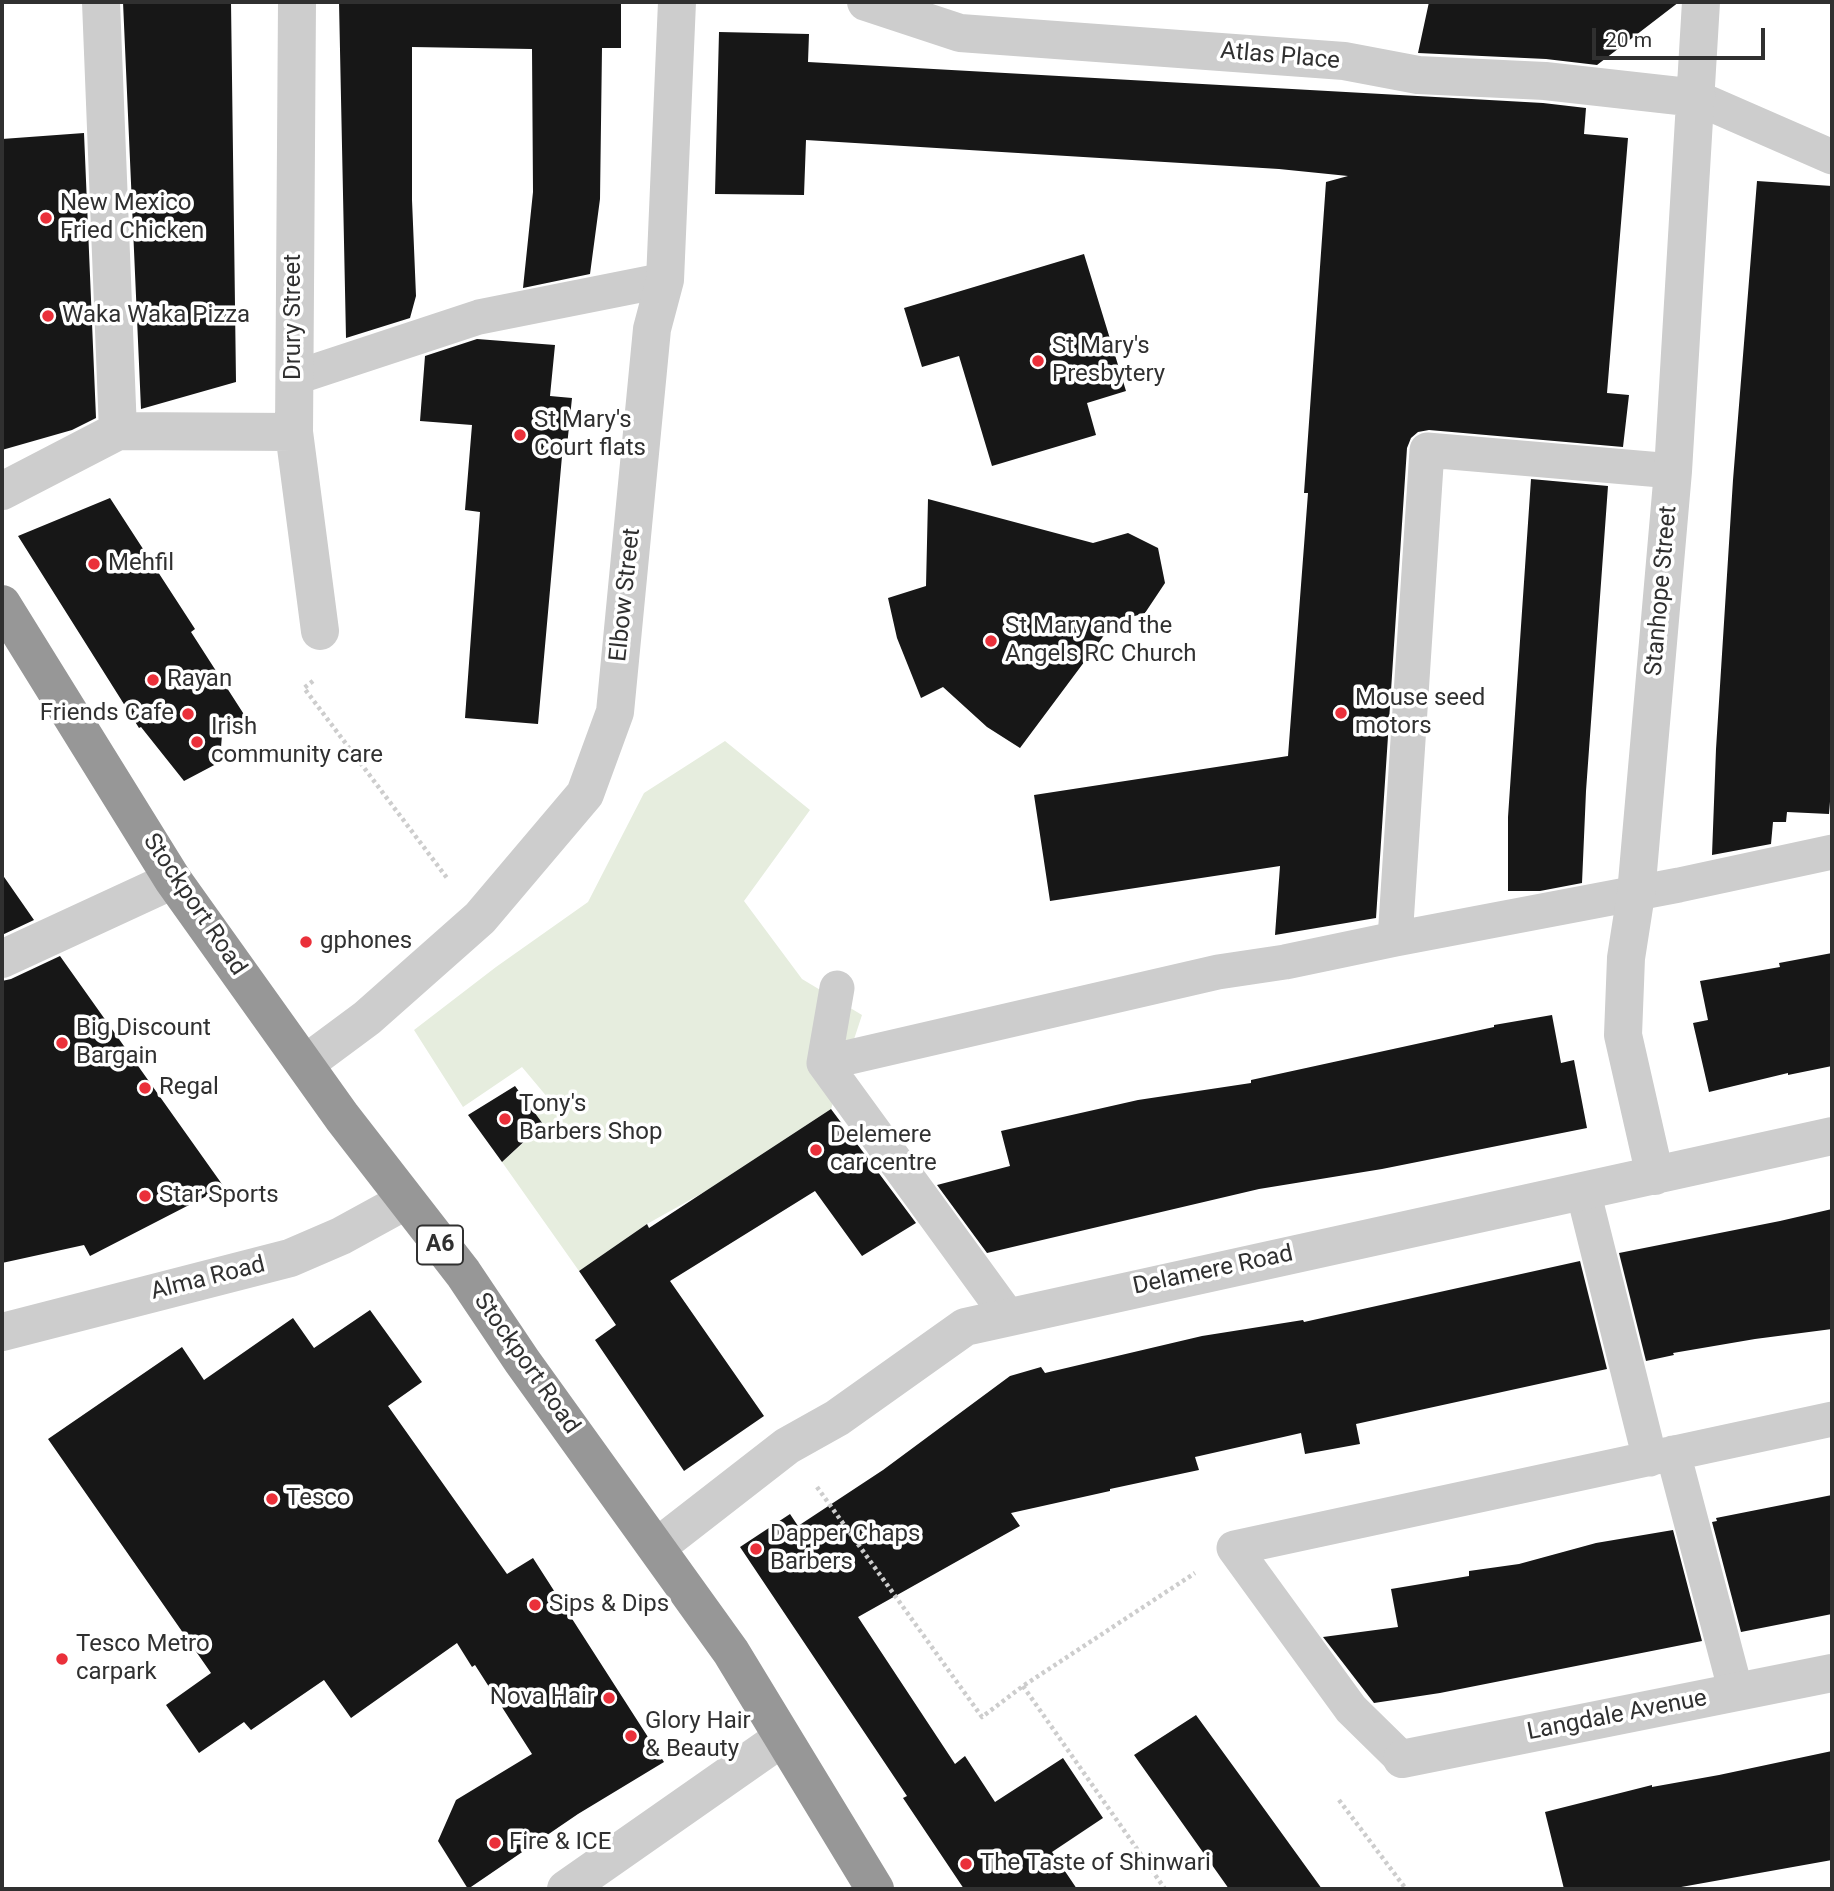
<!DOCTYPE html>
<style>
body{margin:0}
#map{position:relative;width:1834px;height:1891px;overflow:hidden;background:#fff;font-family:Roboto,sans-serif}
canvas{display:block}
.frame{position:absolute;inset:0;border:4px solid #303030;pointer-events:none}
.scale{position:absolute;left:1592px;top:28px;width:173px;height:32px;box-sizing:border-box;border:4px solid #303030;border-top:0;padding-left:9px;font-size:21px;line-height:24px;white-space:nowrap;color:#303030;-webkit-text-stroke:5px #fff;paint-order:stroke}
</style>
<div id="map">
<canvas width="1834" height="1891"></canvas>
<div class="frame"></div>
<div class="scale">20 m</div>
</div>
<script>
const context = document.querySelector('canvas').getContext('2d');
context.lineJoin = 'round';
function fillPath(path, color) { context.fillStyle = color; context.fill(path, 'evenodd'); }
function stroke(path, color, width, dash) { context.strokeStyle = color; context.lineWidth = width; context.lineCap = dash ? 'butt' : 'round'; context.setLineDash(dash || []); context.stroke(path); }
function drawText(font, color, halo, rows, align = 'center') {
  context.font = font + ' Roboto,sans-serif'; context.lineWidth = 7; context.setLineDash([]); context.textBaseline = 'middle'; context.strokeStyle = halo; context.fillStyle = color; for (const [text, x, y, turn = 0] of rows) {
    context.save(); context.translate(x, y); context.rotate((+turn || 0) * Math.PI / 180); context.textAlign = isNaN(turn) ? turn : align; if (halo) context.strokeText(text, 0, 0); context.fillText(text, 0, 0); context.restore();
  }
}
fillPath(new Path2D(`
 M 725,741 L 810,810 L 744,901 L 802,979 L 862,1015 L 831,1109 L 706,1191 L 647,1224 L 579,1271 L 502,1162 L 543,1125 L 533,1110 L 548,1098 L 522,1067 L 463,1107 L 414,1030 L 496,967 L 588,902 L 644,793 Z`), '#e6edde');
fillPath(new Path2D(`
 M 123,2 L 231,2 L 236,382 L 141,409 Z
 M 339,2 L 621,2 L 621,48 L 602,48 L 600,199 L 590,274 L 523,288 L 533,192 L 532,49 L 412,47 L 412,200 L 416,296 L 410,318 L 346,338 Z
 M 1429,2 L 1679,2 L 1597,65 L 1546,59 L 1418,53 Z
 M 719,32 L 809,34 L 808,62 L 1543,103 L 1586,108 L 1584,134 L 1628,138 L 1607,393 L 1629,395 L 1623,447 L 1429,430 L 1418,432 L 1411,438 L 1407,448 L 1376,918 L 1275,935 L 1280,866 L 1050,901 L 1034,795 L 1288,756 L 1308,493 L 1304,493 L 1326,182 L 1348,176 L 1279,169 L 806,140 L 804,195 L 715,194 Z
 M 84,133 L 96,418 L 72,430 L 2,450 L 2,139 Z
 M 1757,181 L 1832,186 L 1832,777 L 1829,814 L 1787,812 L 1786,822 L 1773,822 L 1771,844 L 1712,855 L 1716,749 L 1733,480 Z
 M 1084,254 L 1126,391 L 1087,403 L 1096,435 L 992,466 L 959,356 L 922,367 L 904,308 Z
 M 477,339 L 555,345 L 550,396 L 572,398 L 567,446 L 563,445 L 538,724 L 465,718 L 480,512 L 465,510 L 472,425 L 420,421 L 425,356 Z
 M 1531,479 L 1608,486 L 1586,791 L 1582,883 L 1540,891 L 1508,891 L 1508,817 Z
 M 110,498 L 195,629 L 191,632 L 245,716 L 222,734 L 220,762 L 184,781 L 141,727 L 139,728 L 18,536 Z
 M 928,499 L 1093,543 L 1128,533 L 1158,548 L 1165,583 L 1145,613 L 1114,622 L 1020,748 L 987,727 L 943,687 L 921,698 L 897,638 L 888,598 L 926,586 Z
 M 2,874 L 34,920 L 2,935 Z
 M 1832,953 L 1832,1066 L 1788,1075 L 1788,1073 L 1709,1092 L 1693,1023 L 1708,1020 L 1700,981 L 1780,967 L 1779,963 Z
 M 60,956 L 224,1187 L 90,1256 L 84,1245 L 2,1263 L 2,981 L 11,979 Z
 M 1552,1015 L 1561,1063 L 1574,1060 L 1587,1128 L 1382,1169 L 1259,1189 L 987,1253 L 937,1185 L 1010,1166 L 1001,1131 L 1138,1100 L 1251,1083 L 1251,1080 L 1494,1027 L 1494,1025 Z
 M 515,1086 L 543,1124 L 502,1162 L 468,1115 Z
 M 831,1109 L 916,1223 L 862,1256 L 815,1191 L 670,1281 L 764,1416 L 684,1471 L 595,1340 L 616,1325 L 579,1271 L 647,1224 L 649,1228 Z
 M 1832,1209 L 1832,1329 L 1755,1339 L 1673,1353 L 1674,1355 L 1646,1361 L 1619,1253 L 1780,1221 Z
 M 1580,1261 L 1607,1369 L 1356,1424 L 1360,1444 L 1305,1454 L 1301,1433 L 1195,1457 L 1199,1470 L 1110,1489 L 1110,1491 L 1011,1513 L 1020,1526 L 858,1617 L 955,1764 L 965,1756 L 995,1802 L 1063,1758 L 1103,1818 L 1052,1852 L 1077,1889 L 964,1889 L 903,1798 L 907,1796 L 740,1547 L 790,1514 L 798,1526 L 883,1470 L 1010,1376 L 1041,1367 L 1045,1373 L 1202,1336 L 1303,1320 L 1304,1322 Z
 M 370,1310 L 422,1382 L 388,1406 L 507,1574 L 533,1558 L 664,1762 L 578,1814 L 468,1889 L 438,1841 L 456,1800 L 532,1754 L 475,1665 L 472,1667 L 457,1643 L 351,1718 L 324,1680 L 251,1730 L 244,1722 L 199,1753 L 166,1705 L 211,1673 L 48,1439 L 182,1347 L 204,1380 L 293,1318 L 314,1348 Z
 M 1832,1495 L 1832,1614 L 1741,1632 L 1712,1522 L 1717,1521 L 1716,1518 Z
 M 1673,1530 L 1702,1641 L 1440,1693 L 1374,1703 L 1323,1637 L 1398,1627 L 1391,1589 L 1469,1576 L 1469,1571 L 1519,1564 L 1596,1543 Z
 M 1196,1715 L 1244,1781 L 1322,1889 L 1229,1889 L 1134,1755 Z
 M 1832,1751 L 1832,1860 L 1670,1889 L 1564,1889 L 1545,1812 L 1652,1785 L 1652,1787 L 1719,1775 Z`), '#171717');
stroke(new Path2D(`
 M 313,681 L 304,688 L 447,878
 M 817,1487 L 982,1717 L 1023,1686 L 1195,1573
 M 1023,1686 L 1165,1889
 M 1339,1800 L 1406,1889`), '#cdcdcd', 4.5, [3.5, 3.5]);
stroke(new Path2D(`
 M 1697,98 L 1832,157
 M 294,378 L 479,317 L 665,280
 M 1395,939 L 1427,450 L 1673,471
 M 837,988 L 824,1063 L 1008,1316
 M 824,1063 L 1218,972 L 1285,962 L 1395,939 L 1679,885 L 1832,852
 M 1583,1191 L 1650,1459
 M 1673,1453 L 1736,1692
 M 1402,1759 L 1351,1709 L 1234,1548 L 1832,1419`), '#cdcdcd', 35);
stroke(new Path2D(`
 M 101,2 L 118,431
 M 297,2 L 294,432 L 320,631
 M 866,2 L 960,33 L 1344,61 L 1418,75 L 1545,81 L 1697,98
 M 2,491 L 118,431 L 294,432
 M 2,959 L 173,880
 M 305,1064 L 367,1018 L 480,918 L 585,794 L 615,712 L 652,329 L 665,280 L 677,2
 M 1655,1176 L 1623,1035 L 1626,958 L 1636,894 L 1673,471 L 1701,2
 M 2,1332 L 290,1258 L 341,1236 L 405,1201
 M 657,1547 L 787,1446 L 837,1418 L 965,1327 L 1832,1136
 M 1402,1759 L 1832,1673
 M 566,1889 L 782,1738`), '#cdcdcd', 38);
stroke(new Path2D(`
 M 2,604 L 173,880 L 342,1117 L 463,1273 L 522,1361 L 731,1652 L 875,1889`), '#979797', 38);
for (const [x, y, r, color] of [
 [46,218,7,"#ea303a"],
 [48,316,7,"#ea303a"],
 [1038,361,7,"#ea303a"],
 [520,435,7,"#ea303a"],
 [94,564,7,"#ea303a"],
 [991,641,7,"#ea303a"],
 [153,680,7,"#ea303a"],
 [1341,713,7,"#ea303a"],
 [188,714,7,"#ea303a"],
 [197,742,7,"#ea303a"],
 [306,942,7,"#ea303a"],
 [62,1043,7,"#ea303a"],
 [145,1088,7,"#ea303a"],
 [505,1119,7,"#ea303a"],
 [816,1150,7,"#ea303a"],
 [145,1196,7,"#ea303a"],
 [272,1499,7,"#ea303a"],
 [756,1549,7,"#ea303a"],
 [535,1605,7,"#ea303a"],
 [62,1659,7,"#ea303a"],
 [609,1698,7,"#ea303a"],
 [631,1736,7,"#ea303a"],
 [495,1843,7,"#ea303a"],
 [966,1864,7,"#ea303a"]
]) { const dot = new Path2D(); dot.arc(x, y, r, 0, 2 * Math.PI); context.fillStyle = color; context.fill(dot); stroke(dot, '#fff', 2.5); }
for (const [x, y, w] of [
 [440,1245,46]
]) { const box = new Path2D(); box.roundRect(x - w / 2, y - 19.5, w, 39, 5); context.fillStyle = '#fff'; context.fill(box); stroke(box, '#303030', 2); }
drawText('bold 23px', '#303030', null, [
 ["A6",440,1245]
]);
drawText('24px', '#303030', '#fff', [
 ["Atlas Place",1280,57,5],
 ["Drury Street",294,317,-90],
 ["Stanhope Street",1662,591,-85],
 ["Elbow Street",626,595,-84],
 ["Stockport Road",194,905,56],
 ["Delamere Road",1213,1271,-12],
 ["Alma Road",208,1279,-14],
 ["Stockport Road",526,1364,55],
 ["Langdale Avenue",1617,1716,-11]
]);
drawText('24px', '#303030', '#fff', [
 ["New Mexico",60,204],
 ["Fried Chicken",60,232],
 ["Waka Waka Pizza",62,316],
 ["St Mary's",1052,347],
 ["Presbytery",1052,375],
 ["St Mary's",534,421],
 ["Court flats",534,449],
 ["Mehfil",108,564],
 ["St Mary and the",1005,627],
 ["Angels RC Church",1005,655],
 ["Rayan",167,680],
 ["Mouse seed",1355,699],
 ["motors",1355,727],
 ["Friends Cafe",174,714,"right"],
 ["Irish",211,728],
 ["community care",211,756],
 ["gphones",320,942],
 ["Big Discount",76,1029],
 ["Bargain",76,1057],
 ["Regal",159,1088],
 ["Tony's",519,1105],
 ["Barbers Shop",519,1133],
 ["Delemere",830,1136],
 ["car centre",830,1164],
 ["Star Sports",159,1196],
 ["Tesco",286,1499],
 ["Dapper Chaps",770,1535],
 ["Barbers",770,1563],
 ["Sips & Dips",549,1605],
 ["Tesco Metro",76,1645],
 ["carpark",76,1673],
 ["Nova Hair",595,1698,"right"],
 ["Glory Hair",645,1722],
 ["& Beauty",645,1750],
 ["Fire & ICE",509,1843],
 ["The Taste of Shinwari",980,1864]
], 'left');
</script>
